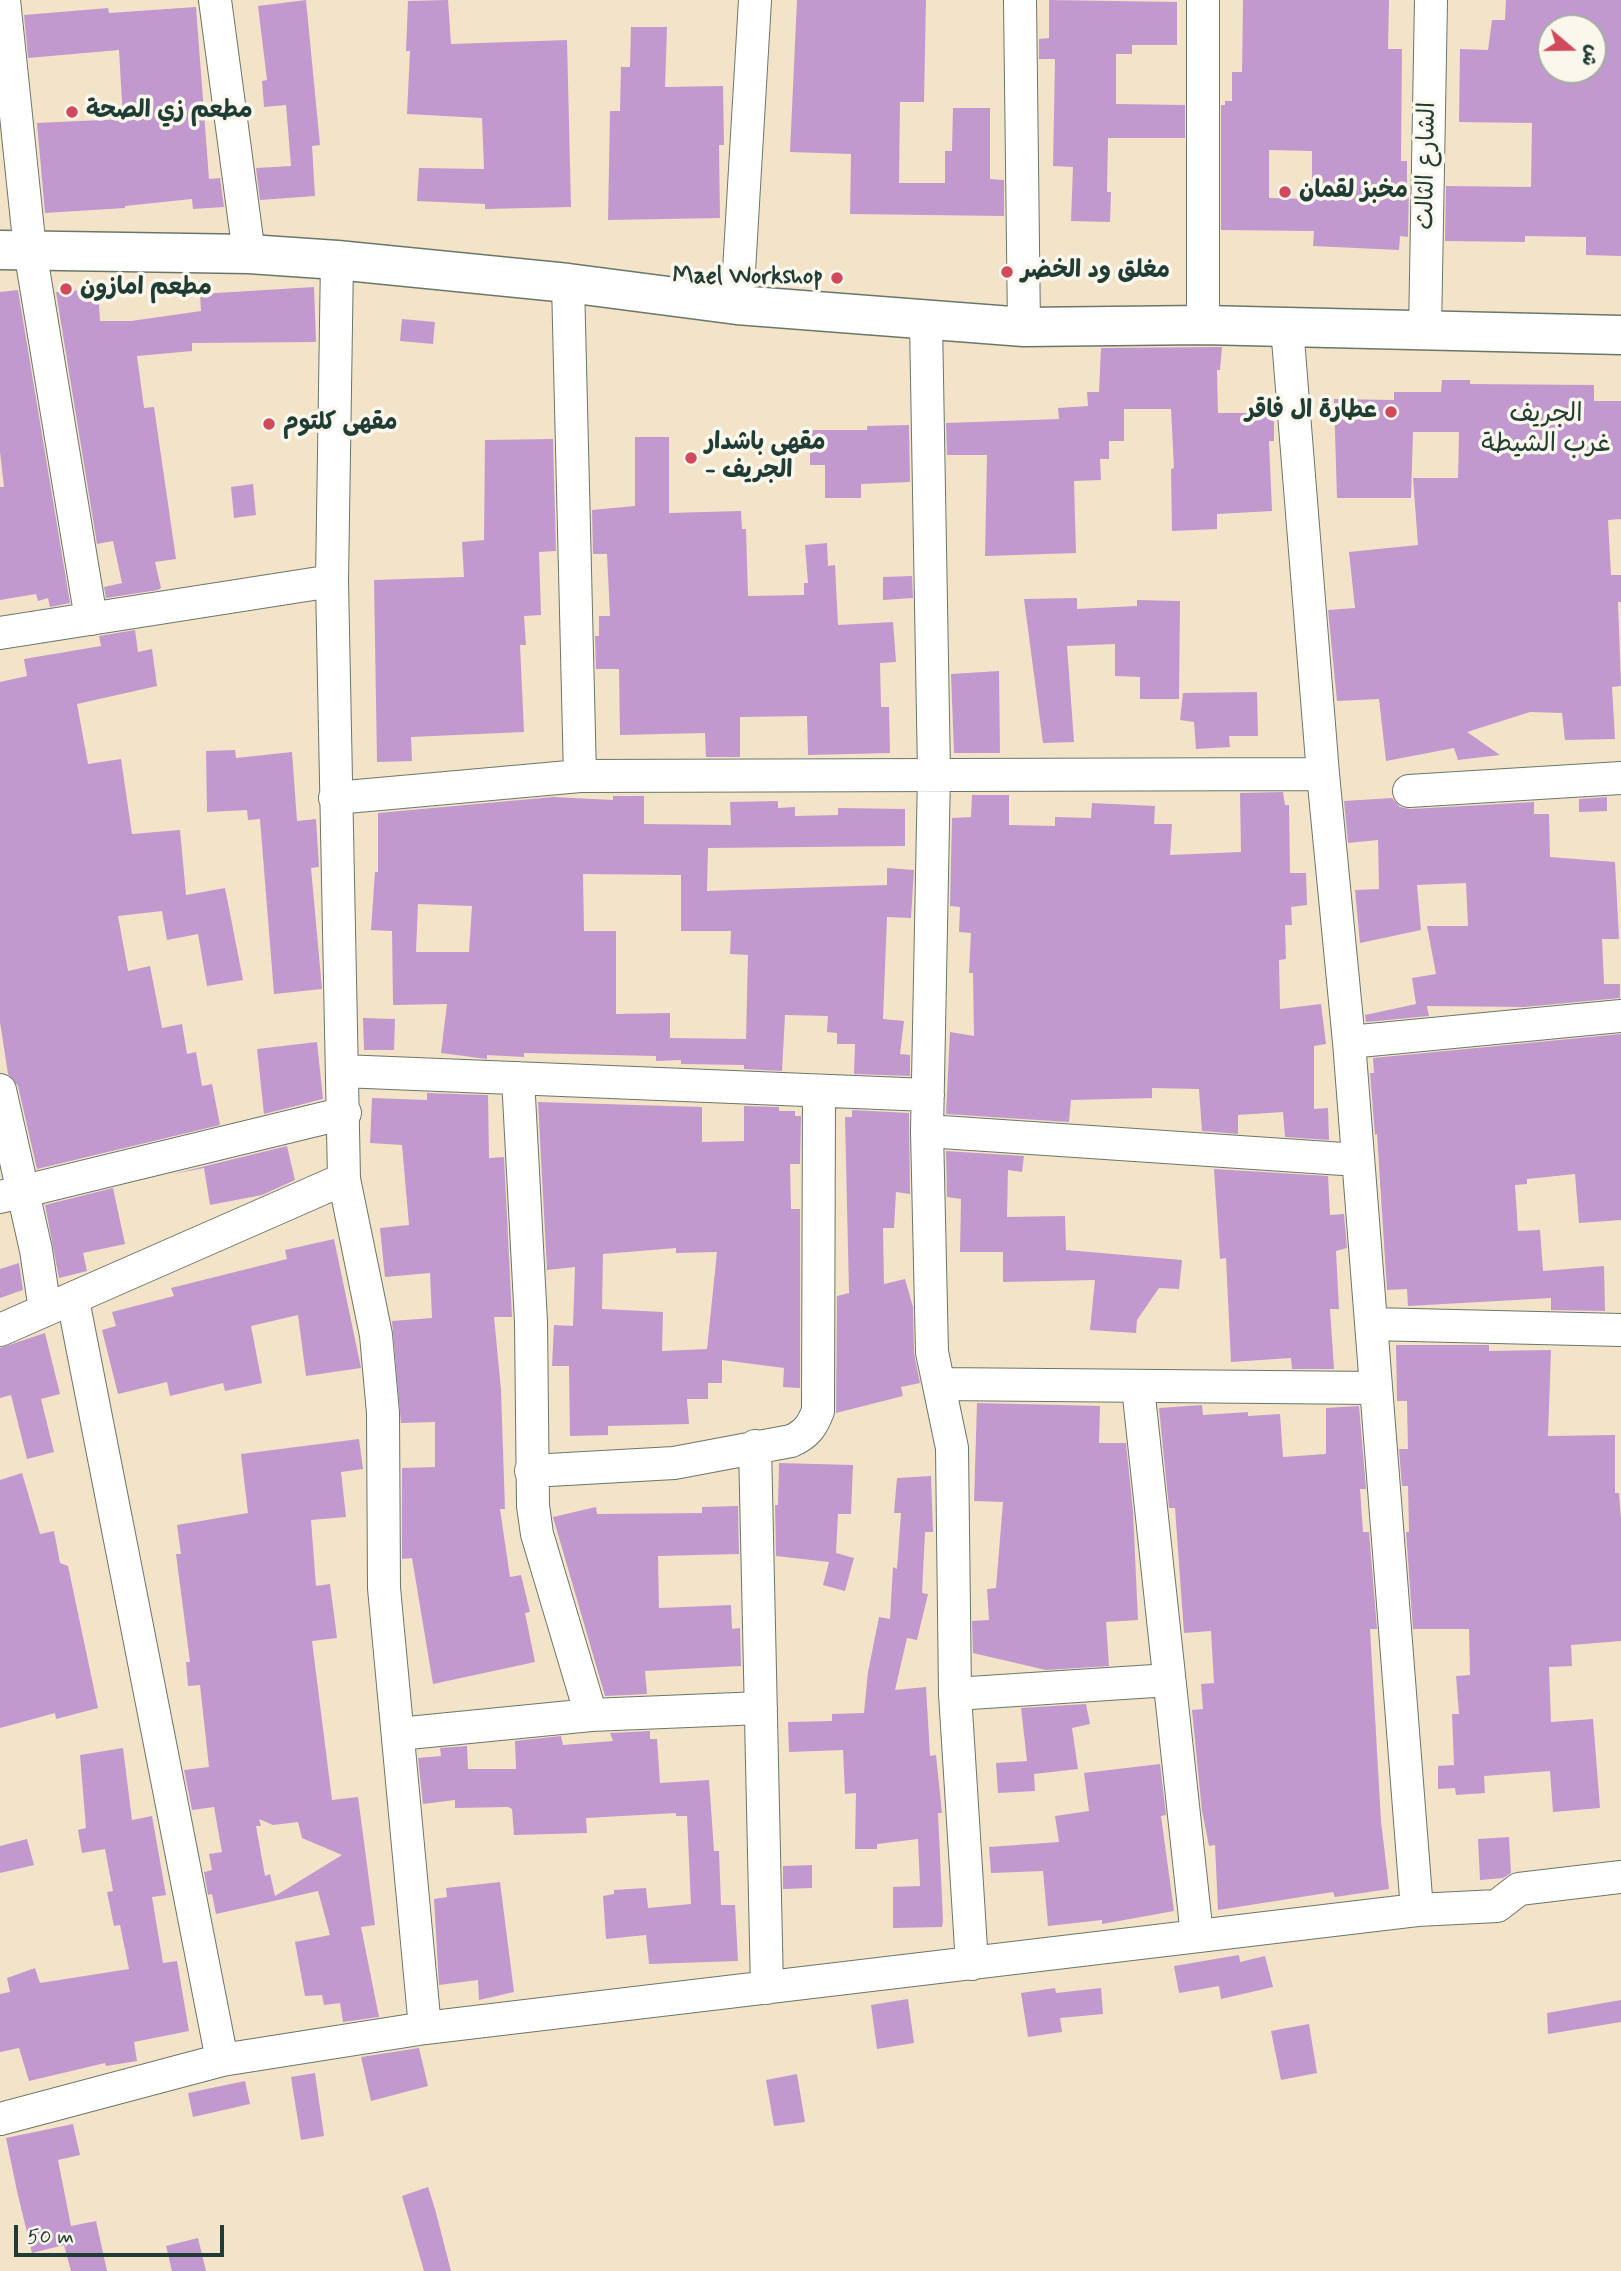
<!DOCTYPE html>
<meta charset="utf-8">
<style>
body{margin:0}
#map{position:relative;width:1621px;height:2271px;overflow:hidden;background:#f3e3c8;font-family:Mynerve,"Playpen Sans Arabic",sans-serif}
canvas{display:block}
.north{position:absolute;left:1537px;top:14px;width:70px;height:70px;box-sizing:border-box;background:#fbf7ec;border:2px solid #a3ada2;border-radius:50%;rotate:110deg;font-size:19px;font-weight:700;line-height:28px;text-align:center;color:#1f3d34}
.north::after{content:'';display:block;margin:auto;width:24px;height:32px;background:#d1495b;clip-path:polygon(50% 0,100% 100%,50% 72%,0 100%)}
.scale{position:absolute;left:14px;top:2225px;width:210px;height:32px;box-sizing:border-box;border:4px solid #1f3d34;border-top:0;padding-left:9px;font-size:21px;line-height:24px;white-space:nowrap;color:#1f3d34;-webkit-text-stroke:5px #fbf7ec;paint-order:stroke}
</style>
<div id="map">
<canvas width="1621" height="2271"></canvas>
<div class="north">ش</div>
<div class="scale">50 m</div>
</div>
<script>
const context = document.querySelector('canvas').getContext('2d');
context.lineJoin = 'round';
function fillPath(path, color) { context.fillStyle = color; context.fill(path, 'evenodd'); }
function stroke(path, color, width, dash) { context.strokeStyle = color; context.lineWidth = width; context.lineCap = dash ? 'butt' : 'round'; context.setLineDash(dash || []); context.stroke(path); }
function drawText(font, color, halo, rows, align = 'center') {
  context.font = font + ' Mynerve,"Playpen Sans Arabic",sans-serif'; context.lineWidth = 7; context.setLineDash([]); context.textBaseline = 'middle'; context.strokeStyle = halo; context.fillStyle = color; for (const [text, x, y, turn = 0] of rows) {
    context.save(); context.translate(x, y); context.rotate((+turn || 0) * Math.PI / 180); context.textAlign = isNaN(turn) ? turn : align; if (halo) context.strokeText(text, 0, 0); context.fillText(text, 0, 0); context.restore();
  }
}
fillPath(new Path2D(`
 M 306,0 L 320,145 L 312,146 L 315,196 L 260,200 L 256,168 L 291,166 L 286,105 L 264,107 L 262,81 L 267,80 L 258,6 Z
 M 448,0 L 451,44 L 567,40 L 571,207 L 485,209 L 485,204 L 417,201 L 419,168 L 484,169 L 482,118 L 407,114 L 410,51 L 406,51 L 408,1 Z
 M 797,0 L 926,0 L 924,102 L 900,102 L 899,183 L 945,183 L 945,151 L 952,151 L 953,108 L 990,108 L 990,179 L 1004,180 L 1004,216 L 850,214 L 851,154 L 790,152 Z
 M 1049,0 L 1177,2 L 1177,45 L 1132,45 L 1132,54 L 1116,54 L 1116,104 L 1185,105 L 1185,138 L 1108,138 L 1107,192 L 1111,192 L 1110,222 L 1071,221 L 1073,167 L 1053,166 L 1055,59 L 1039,59 L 1039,39 L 1049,38 Z
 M 1243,0 L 1389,0 L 1388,49 L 1402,49 L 1401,161 L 1407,161 L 1407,185 L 1409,185 L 1408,237 L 1400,236 L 1399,250 L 1313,246 L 1314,231 L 1221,230 L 1221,105 L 1225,105 L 1225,101 L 1232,101 L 1232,72 L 1242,72 ZM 1269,150 L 1312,151 L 1312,199 L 1269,198 Z
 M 1506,0 L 1621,0 L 1621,256 L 1586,255 L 1586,237 L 1525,236 L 1525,242 L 1445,241 L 1446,186 L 1531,187 L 1532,123 L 1459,122 L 1460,49 L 1488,50 L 1492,20 L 1505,20 ZM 1551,28 L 1593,28 L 1593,70 L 1551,70 Z
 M 196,7 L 209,179 L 220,178 L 224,207 L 193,209 L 192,199 L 125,206 L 125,208 L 45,213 L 37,123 L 123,119 L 119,50 L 28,58 L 24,15 L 108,8 L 109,13 Z
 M 631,27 L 667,27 L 665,87 L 723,86 L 724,145 L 719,145 L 720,218 L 608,220 L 610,111 L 620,111 L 621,67 L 630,67 Z
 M 314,287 L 316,342 L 192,343 L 192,351 L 137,356 L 144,408 L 154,407 L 176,559 L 155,562 L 161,588 L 158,590 L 106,598 L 104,587 L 122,583 L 113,541 L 97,544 L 56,292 L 98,289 L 100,321 L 131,321 L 201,311 L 200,294 Z
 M 18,290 L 70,603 L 50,607 L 48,598 L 38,601 L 36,594 L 0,600 L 0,487 L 4,487 L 0,452 L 0,292 Z
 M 402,319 L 435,322 L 433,344 L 400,341 Z
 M 1222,347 L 1220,370 L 1217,370 L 1218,413 L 1274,413 L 1274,441 L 1269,441 L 1272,511 L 1217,514 L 1217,529 L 1172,531 L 1171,469 L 1174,468 L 1171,409 L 1124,409 L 1124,441 L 1109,441 L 1109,459 L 1100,459 L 1101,480 L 1074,481 L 1076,553 L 985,556 L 987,455 L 947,455 L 946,423 L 1059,419 L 1058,408 L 1088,406 L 1087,392 L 1099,392 L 1101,348 Z
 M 1442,380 L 1470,380 L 1470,384 L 1594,385 L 1594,401 L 1621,401 L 1621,519 L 1608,520 L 1611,575 L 1621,575 L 1621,602 L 1618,602 L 1621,686 L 1612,687 L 1615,739 L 1565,740 L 1562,713 L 1530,712 L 1467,732 L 1500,755 L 1458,760 L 1454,748 L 1386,761 L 1379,699 L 1337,701 L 1328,610 L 1355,608 L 1349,552 L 1418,545 L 1413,478 L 1458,478 L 1459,432 L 1413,432 L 1411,498 L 1337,498 L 1334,399 L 1394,400 L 1394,392 L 1441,392 Z
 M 909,425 L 910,482 L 861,484 L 861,498 L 825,498 L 825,465 L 810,465 L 810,430 L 867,430 L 867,426 Z
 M 635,437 L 669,437 L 669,513 L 741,511 L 742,529 L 746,529 L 748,596 L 804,595 L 804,583 L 808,583 L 805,545 L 827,543 L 828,566 L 835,565 L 838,625 L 893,622 L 896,662 L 880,663 L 881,707 L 889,707 L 890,753 L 808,755 L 807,716 L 740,717 L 740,757 L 706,757 L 705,733 L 620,735 L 619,669 L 596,669 L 595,636 L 599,636 L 599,616 L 610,616 L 607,554 L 593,554 L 592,510 L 635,506 Z
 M 553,439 L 556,551 L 539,552 L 541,615 L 524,616 L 526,645 L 520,645 L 524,732 L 411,737 L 412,761 L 377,762 L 374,580 L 464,577 L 462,542 L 484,540 L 485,440 Z
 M 253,484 L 256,515 L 234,518 L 231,487 Z
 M 912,576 L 913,598 L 883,600 L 883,577 Z
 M 1077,598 L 1077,609 L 1137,606 L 1137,600 L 1180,601 L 1179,699 L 1140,699 L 1140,677 L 1115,676 L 1115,644 L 1067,646 L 1074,742 L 1043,743 L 1024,599 Z
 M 135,630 L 138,652 L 152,649 L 157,686 L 77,704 L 88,764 L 121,759 L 132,834 L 180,830 L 186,895 L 225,888 L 243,980 L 207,986 L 198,934 L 167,940 L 162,911 L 118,916 L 128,971 L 150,966 L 162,1028 L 182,1024 L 187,1054 L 196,1052 L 202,1086 L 212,1084 L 220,1125 L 37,1169 L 18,1086 L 8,1074 L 0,1022 L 0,682 L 27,676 L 24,659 L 101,646 L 99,636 Z
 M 999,671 L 1000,753 L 954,753 L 951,674 Z
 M 1257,692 L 1258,736 L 1229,736 L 1230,747 L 1196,749 L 1194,722 L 1180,720 L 1183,693 Z
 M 235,750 L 236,758 L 292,752 L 297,821 L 316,819 L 319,867 L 311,868 L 322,989 L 274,994 L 260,819 L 248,820 L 247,810 L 207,812 L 206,751 Z
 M 1283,792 L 1285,805 L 1289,805 L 1290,873 L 1306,873 L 1307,905 L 1291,907 L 1292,925 L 1285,925 L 1286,959 L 1279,960 L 1280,1009 L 1321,1004 L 1326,1044 L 1314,1046 L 1314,1109 L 1328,1108 L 1329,1140 L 1285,1137 L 1283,1112 L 1238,1115 L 1238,1134 L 1202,1131 L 1199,1089 L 1152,1088 L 1152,1098 L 1071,1100 L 1069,1122 L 946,1114 L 950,1032 L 974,1036 L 973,973 L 969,973 L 971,933 L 959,932 L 960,907 L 950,906 L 952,818 L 971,817 L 972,795 L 1009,795 L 1009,825 L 1055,826 L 1055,817 L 1091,818 L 1092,803 L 1155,806 L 1154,824 L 1172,824 L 1170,855 L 1241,852 L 1240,793 Z
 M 613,796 L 644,796 L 644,824 L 731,825 L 730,802 L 778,801 L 778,808 L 795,807 L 795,816 L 838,815 L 838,808 L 905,809 L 905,846 L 708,848 L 707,891 L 887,885 L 887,868 L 914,870 L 911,918 L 887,917 L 883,1019 L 904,1021 L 900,1054 L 910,1055 L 910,1076 L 854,1074 L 855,1044 L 837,1044 L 837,1033 L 827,1032 L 828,1016 L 785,1015 L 782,1071 L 744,1069 L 744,1065 L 681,1064 L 681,1060 L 656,1061 L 656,1056 L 524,1053 L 524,1057 L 487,1055 L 487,1059 L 441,1053 L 447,1004 L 393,1005 L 392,931 L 371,930 L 375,872 L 378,872 L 378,813 L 553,797 L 613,800 ZM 583,874 L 681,875 L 681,931 L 731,931 L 730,954 L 748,955 L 746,1039 L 670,1038 L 670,1013 L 616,1014 L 616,931 L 584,931 ZM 418,904 L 472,906 L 469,952 L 416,952 Z
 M 1607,797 L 1607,811 L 1579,812 L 1579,799 Z
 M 1392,798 L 1400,807 L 1410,809 L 1534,802 L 1534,814 L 1549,814 L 1550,857 L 1615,862 L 1619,939 L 1602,939 L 1604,984 L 1620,984 L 1620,998 L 1524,1007 L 1427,1006 L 1429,1016 L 1366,1022 L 1365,1015 L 1416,1004 L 1412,978 L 1436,974 L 1427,926 L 1468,926 L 1466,883 L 1417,885 L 1421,930 L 1360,943 L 1355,890 L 1379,889 L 1378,840 L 1348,843 L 1344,801 Z
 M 363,1018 L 395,1019 L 394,1050 L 364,1050 Z
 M 1621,1034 L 1621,1220 L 1579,1223 L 1575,1174 L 1527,1179 L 1527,1184 L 1515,1185 L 1518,1231 L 1540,1230 L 1543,1271 L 1604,1266 L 1605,1311 L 1551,1310 L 1551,1298 L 1408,1306 L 1407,1289 L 1387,1290 L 1377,1134 L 1375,1135 L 1370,1073 L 1374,1073 L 1373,1058 Z
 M 317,1042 L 323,1099 L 264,1114 L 257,1049 Z
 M 427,1093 L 488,1095 L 489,1158 L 504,1157 L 512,1317 L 494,1317 L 501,1390 L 505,1509 L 500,1509 L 510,1577 L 521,1575 L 530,1612 L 525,1613 L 535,1662 L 433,1684 L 412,1558 L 402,1559 L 402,1468 L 435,1467 L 435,1422 L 401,1423 L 392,1321 L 432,1318 L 430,1273 L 385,1277 L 380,1228 L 409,1225 L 402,1145 L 370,1143 L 372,1098 L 427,1100 Z
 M 538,1102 L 702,1107 L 702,1142 L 744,1141 L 744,1106 L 779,1107 L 779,1111 L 795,1111 L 795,1116 L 801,1116 L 800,1164 L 790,1164 L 791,1209 L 800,1209 L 800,1388 L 783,1387 L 784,1368 L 722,1360 L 722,1383 L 708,1383 L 708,1399 L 687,1399 L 689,1424 L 608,1426 L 608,1435 L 570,1436 L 569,1366 L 552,1366 L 554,1325 L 573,1326 L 575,1267 L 547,1270 ZM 676,1248 L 676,1253 L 717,1252 L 707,1349 L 662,1351 L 663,1312 L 602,1309 L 603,1254 Z
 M 852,1110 L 909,1113 L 910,1194 L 896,1192 L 894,1228 L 883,1228 L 884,1284 L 905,1279 L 913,1307 L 914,1353 L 920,1383 L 901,1387 L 903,1396 L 836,1413 L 837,1296 L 849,1293 L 845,1117 L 852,1117 Z
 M 287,1146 L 295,1180 L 262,1195 L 210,1205 L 204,1168 L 173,1174 Z
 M 946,1151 L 1024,1156 L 1022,1172 L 1008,1170 L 1007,1217 L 1065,1216 L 1066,1250 L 1182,1260 L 1179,1289 L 1159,1288 L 1137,1320 L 1136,1333 L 1090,1330 L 1095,1280 L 1003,1282 L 1003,1252 L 960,1252 L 961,1199 L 947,1197 Z
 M 1214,1169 L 1328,1176 L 1330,1215 L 1344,1214 L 1347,1248 L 1336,1251 L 1339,1309 L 1330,1309 L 1334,1369 L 1292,1369 L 1291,1358 L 1231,1362 L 1226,1258 L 1220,1259 Z
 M 113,1188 L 125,1244 L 83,1253 L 87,1271 L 59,1278 L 45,1205 Z
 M 334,1239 L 361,1368 L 306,1376 L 298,1315 L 251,1326 L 262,1383 L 225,1391 L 223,1383 L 170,1396 L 167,1382 L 118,1394 L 102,1330 L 116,1326 L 112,1312 L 174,1296 L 171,1288 L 287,1259 L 285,1250 Z
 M 19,1263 L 23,1290 L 0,1298 L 0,1269 Z
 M 45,1333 L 60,1394 L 41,1399 L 54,1452 L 27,1459 L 11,1395 L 0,1398 L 0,1348 Z
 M 1396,1345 L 1489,1345 L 1489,1351 L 1551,1350 L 1548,1436 L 1615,1435 L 1615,1493 L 1619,1493 L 1621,1519 L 1621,1641 L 1571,1645 L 1572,1666 L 1549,1667 L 1551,1722 L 1593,1719 L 1600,1808 L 1553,1812 L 1550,1771 L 1484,1776 L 1485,1793 L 1456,1795 L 1455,1788 L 1438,1789 L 1438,1766 L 1454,1765 L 1452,1714 L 1459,1714 L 1456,1676 L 1470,1675 L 1469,1629 L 1413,1629 L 1406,1532 L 1409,1532 L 1408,1486 L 1402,1486 L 1399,1449 L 1408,1449 L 1407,1401 L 1397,1401 Z
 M 977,1403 L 1100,1406 L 1099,1443 L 1126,1443 L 1133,1511 L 1138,1620 L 1106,1622 L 1109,1666 L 1046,1670 L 973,1653 L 972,1621 L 989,1620 L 987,1589 L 996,1588 L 1003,1502 L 974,1501 Z
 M 1202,1405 L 1203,1415 L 1248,1412 L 1248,1416 L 1280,1414 L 1283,1457 L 1326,1454 L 1326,1408 L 1359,1406 L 1366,1489 L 1360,1489 L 1363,1532 L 1369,1532 L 1377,1629 L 1370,1629 L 1381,1821 L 1389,1889 L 1335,1897 L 1333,1892 L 1218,1910 L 1215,1845 L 1209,1846 L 1202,1811 L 1192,1710 L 1203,1709 L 1201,1684 L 1214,1683 L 1211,1631 L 1184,1633 L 1175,1508 L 1169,1508 L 1159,1408 Z
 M 359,1439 L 363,1469 L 341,1472 L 346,1517 L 311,1520 L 316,1586 L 330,1584 L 337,1638 L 312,1641 L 332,1800 L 358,1797 L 375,1925 L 361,1927 L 379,2017 L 343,2022 L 340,2003 L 324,2005 L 322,1995 L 305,1996 L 295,1942 L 330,1935 L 318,1891 L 216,1914 L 212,1894 L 208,1895 L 204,1872 L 212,1870 L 209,1854 L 222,1852 L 214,1807 L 192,1810 L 184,1770 L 209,1767 L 200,1685 L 188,1686 L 186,1662 L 190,1662 L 176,1554 L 181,1554 L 177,1525 L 248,1513 L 241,1454 ZM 259,1819 L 273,1825 L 298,1822 L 302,1838 L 342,1855 L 275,1896 L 270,1874 L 265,1876 L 256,1826 L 261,1826 Z
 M 779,1463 L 853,1465 L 851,1514 L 838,1514 L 836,1553 L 854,1558 L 845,1591 L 823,1585 L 829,1562 L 776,1556 L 775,1505 L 778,1505 Z
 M 22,1473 L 40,1534 L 54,1531 L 60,1563 L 68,1566 L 98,1708 L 56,1719 L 55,1713 L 0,1728 L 0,1480 Z
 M 931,1476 L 933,1532 L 925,1532 L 922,1593 L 928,1594 L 917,1640 L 907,1638 L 895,1690 L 926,1687 L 930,1756 L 936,1755 L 942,1813 L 938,1813 L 943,1920 L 942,1927 L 893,1928 L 893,1887 L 920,1886 L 918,1839 L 877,1844 L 877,1849 L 855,1849 L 856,1793 L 845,1794 L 843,1750 L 789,1752 L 788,1722 L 832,1721 L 832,1714 L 864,1713 L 868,1672 L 879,1617 L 890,1619 L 893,1567 L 897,1569 L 901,1513 L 894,1513 L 897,1478 Z
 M 738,1506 L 739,1554 L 658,1556 L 659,1608 L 731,1605 L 732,1629 L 740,1628 L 741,1666 L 645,1671 L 647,1694 L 605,1696 L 553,1517 L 596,1507 L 597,1514 L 702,1513 L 702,1507 Z
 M 1086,1704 L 1090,1724 L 1072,1728 L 1078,1769 L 1034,1774 L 1035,1791 L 998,1793 L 996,1763 L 1027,1761 L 1021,1708 Z
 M 650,1731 L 650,1739 L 657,1739 L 660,1783 L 709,1780 L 714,1851 L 719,1851 L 721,1905 L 735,1905 L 738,1961 L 649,1964 L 646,1935 L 606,1939 L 603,1896 L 614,1894 L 614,1890 L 646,1888 L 648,1908 L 691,1904 L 687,1816 L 676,1816 L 676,1813 L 586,1818 L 587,1833 L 514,1835 L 512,1809 L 508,1807 L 455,1808 L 455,1800 L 423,1804 L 418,1758 L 441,1756 L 440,1748 L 467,1746 L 468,1769 L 516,1769 L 515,1741 L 561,1736 L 563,1745 L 613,1741 L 610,1733 Z
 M 123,1748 L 132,1820 L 152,1816 L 166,1895 L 152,1897 L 163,1963 L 177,1961 L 189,2031 L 134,2042 L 137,2061 L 106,2066 L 105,2063 L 29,2081 L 19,2048 L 0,2052 L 0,1994 L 10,1992 L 7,1978 L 35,1968 L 40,1983 L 129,1969 L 120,1925 L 114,1926 L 107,1892 L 113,1891 L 105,1849 L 82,1853 L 78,1830 L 86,1828 L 80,1755 Z
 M 1160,1764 L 1166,1815 L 1161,1816 L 1174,1911 L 1102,1924 L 1102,1920 L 1048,1926 L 1043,1871 L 991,1873 L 989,1847 L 1059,1842 L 1055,1816 L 1089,1811 L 1084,1773 Z
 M 1509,1837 L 1511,1873 L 1503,1878 L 1480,1880 L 1478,1839 Z
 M 27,1839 L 34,1865 L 0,1873 L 0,1846 Z
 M 812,1865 L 812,1888 L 783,1889 L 783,1866 Z
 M 500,1882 L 514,1992 L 479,2000 L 478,1980 L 439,1985 L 434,1899 L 447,1897 L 446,1888 Z
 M 1239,1955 L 1240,1962 L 1265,1956 L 1273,1987 L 1221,1999 L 1219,1986 L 1179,1993 L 1174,1966 Z
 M 1055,1988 L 1056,1993 L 1101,1988 L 1103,2014 L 1060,2018 L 1062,2032 L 1028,2037 L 1021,1993 Z
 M 908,1999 L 914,2043 L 877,2049 L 871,2005 Z
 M 1621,2000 L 1621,2022 L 1548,2034 L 1547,2013 Z
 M 1309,2024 L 1317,2073 L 1281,2080 L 1271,2031 Z
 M 419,2048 L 428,2086 L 371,2101 L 361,2057 Z
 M 315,2073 L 324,2136 L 301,2140 L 291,2077 Z
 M 797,2074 L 805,2122 L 774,2126 L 766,2080 Z
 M 245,2081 L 250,2104 L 193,2117 L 188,2093 Z
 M 73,2124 L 80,2155 L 58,2160 L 71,2226 L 96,2221 L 107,2271 L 71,2271 L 64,2245 L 32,2253 L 17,2191 L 6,2138 Z
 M 428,2187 L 435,2209 L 451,2271 L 424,2271 L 402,2196 Z
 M 198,2238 L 206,2271 L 172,2271 L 166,2246 Z`), '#c299cf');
const minor = new Path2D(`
 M 4,0 L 30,250 L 91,619
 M 215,0 L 249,254
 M 1020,0 L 1024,327
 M 1203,0 L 1203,325
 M 337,260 L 332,581 L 344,1179 L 376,1335 L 383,1413 L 384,1588 L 425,2028 L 1417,1910 L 1497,1906 L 1519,1889 L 1621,1877
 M 568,283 L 580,776
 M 737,305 L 755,0
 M 926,322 L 934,773 L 927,1131 L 932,1352 L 952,1448 L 955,1694 L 972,1964
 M 1287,327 L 1323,774 L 1349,1042 L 1417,1910
 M 1425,331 L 1431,0
 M 0,633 L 332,581
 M 1409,791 L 1621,778
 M 335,798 L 580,776 L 1323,774
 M 1349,1042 L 1621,1016
 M 342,1071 L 928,1095
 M 518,1078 L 531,1322 L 533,1506 L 537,1534 L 591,1715
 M 0,1090 L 36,1250 L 45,1310
 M 927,1131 L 1358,1160
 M 0,1197 L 345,1113
 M 73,1300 L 222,2060
 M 1371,1324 L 1621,1330
 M 0,1330 L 344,1179
 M 939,1384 L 1376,1388
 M 1138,1387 L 1197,1936
 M 755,1446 L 767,1988
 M 531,1471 L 674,1463 L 791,1441 C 807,1434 812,1426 818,1411 L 819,1092
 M 955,1694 L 1169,1680
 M 398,1734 L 591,1715 L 761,1708
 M 0,2119 L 222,2060 L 425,2028`);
const tertiary = new Path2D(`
 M 0,250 L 249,254 L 337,260 L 568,283 L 737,305 L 1024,327 L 1203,325 L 1621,335`);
stroke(minor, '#697768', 34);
stroke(tertiary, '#697768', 41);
stroke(minor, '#fff', 32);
stroke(tertiary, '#fff', 38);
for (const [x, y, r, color] of [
 [72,112,7,"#d1495b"],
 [1285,192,7,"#d1495b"],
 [1007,272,7,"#d1495b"],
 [837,278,7,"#d1495b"],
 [66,289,7,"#d1495b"],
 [1391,412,7,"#d1495b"],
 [269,424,7,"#d1495b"],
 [691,458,7,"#d1495b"]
]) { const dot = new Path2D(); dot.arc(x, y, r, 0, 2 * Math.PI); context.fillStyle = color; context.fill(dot); stroke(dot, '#fbf7ec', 2.5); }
drawText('bold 24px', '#1f3d34', '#fbf7ec', [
 ["مطعم زي الصحة",86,112],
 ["مخبز لقمان",1299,192],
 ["مغلق ود الخضر",1021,272],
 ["Mael Workshop",823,278,"right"],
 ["مطعم امازون",80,289],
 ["عطارة ال فاقر",1377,412,"right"],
 ["مقهى كلتوم",283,424],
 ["مقهى باشدار",705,444],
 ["- الجريف",705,472]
], 'left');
drawText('24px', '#1f3d34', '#fbf7ec', [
 ["الشارع الثالث",1428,166,-89]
]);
drawText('26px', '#1f3d34', '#fbf7ec', [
 ["الجريف",1546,416],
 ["غرب الشيطة",1546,446]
]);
</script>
